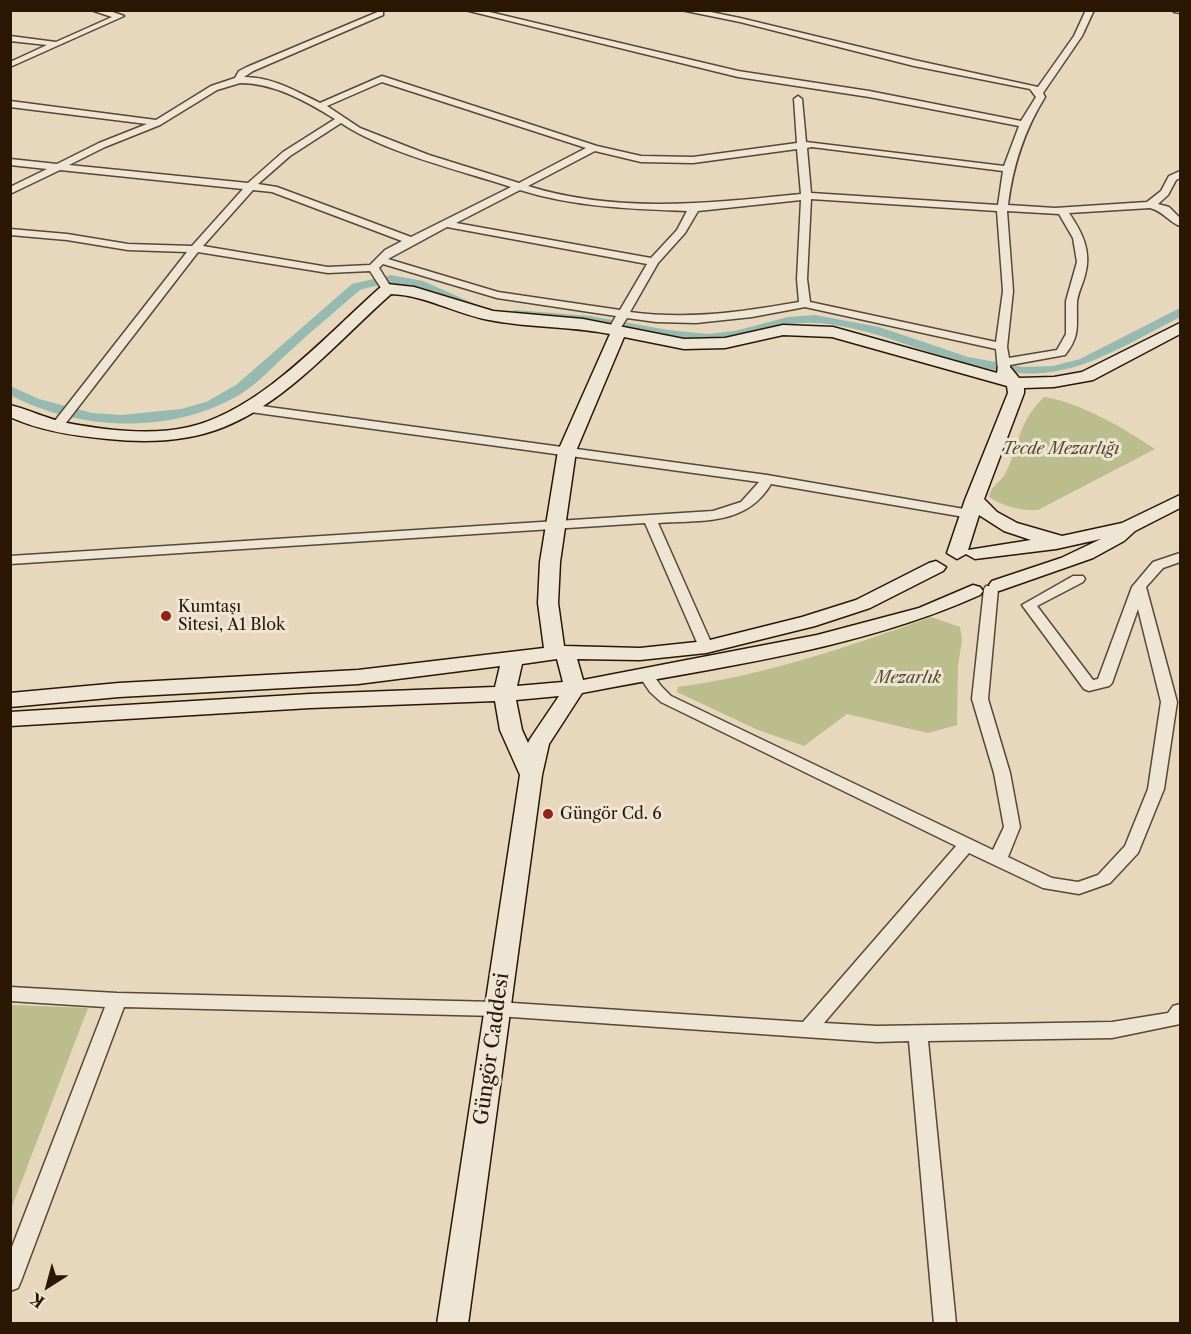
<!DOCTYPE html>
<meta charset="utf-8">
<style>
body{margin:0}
#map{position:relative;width:1191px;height:1334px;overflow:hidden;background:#e6d7bd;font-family:"Libre Caslon Text",serif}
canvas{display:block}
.frame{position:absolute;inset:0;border:12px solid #291704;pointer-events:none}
.north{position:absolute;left:18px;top:1256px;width:60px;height:60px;-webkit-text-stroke:4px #efe5d4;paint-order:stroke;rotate:216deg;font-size:16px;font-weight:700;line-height:24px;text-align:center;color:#291704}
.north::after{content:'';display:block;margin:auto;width:21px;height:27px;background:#291704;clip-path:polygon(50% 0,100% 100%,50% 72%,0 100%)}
</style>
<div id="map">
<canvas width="1191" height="1334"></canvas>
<div class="frame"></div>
<div class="north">K</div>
</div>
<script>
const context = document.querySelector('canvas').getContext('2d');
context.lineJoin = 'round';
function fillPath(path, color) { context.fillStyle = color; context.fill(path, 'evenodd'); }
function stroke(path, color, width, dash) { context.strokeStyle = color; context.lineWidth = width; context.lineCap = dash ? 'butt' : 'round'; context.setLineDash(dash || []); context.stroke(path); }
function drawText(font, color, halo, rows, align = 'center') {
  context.font = font + ' "Libre Caslon Text",serif'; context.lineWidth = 6; context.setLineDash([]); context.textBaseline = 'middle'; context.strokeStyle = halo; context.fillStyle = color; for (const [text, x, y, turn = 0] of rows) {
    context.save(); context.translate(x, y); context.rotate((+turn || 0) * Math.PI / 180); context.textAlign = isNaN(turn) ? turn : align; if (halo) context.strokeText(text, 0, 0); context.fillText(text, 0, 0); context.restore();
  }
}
fillPath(new Path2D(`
 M 1044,397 C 1080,402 1125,429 1155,449 L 1038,510 C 1021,511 1003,506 989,497 C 991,485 1000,483 1005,474 C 1022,442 1015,426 1044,397 Z
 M 931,617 L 960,627 L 962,640 L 958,666 L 957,725 L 928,733 L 847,714 L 804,746 L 758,730 L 677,692 L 678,687 C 766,675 848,647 931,617 Z
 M 11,1005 L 88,1008 L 11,1209 L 10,1005 Z`), '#bbbd8d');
fillPath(new Path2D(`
 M 391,275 L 423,281 L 484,308 L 478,312 L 474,311 C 431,296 407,275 360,290 C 336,311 311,331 288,353 C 272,367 258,384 239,395 C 171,435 79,431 10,395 L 10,386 L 39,399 L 92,413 L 122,415 L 181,409 L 206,402 L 236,385 L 352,284 Z
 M 1180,308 L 1180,317 C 1075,372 1049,393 929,352 C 892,340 855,325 815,323 C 778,321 745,341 708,342 C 672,342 636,331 601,325 C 572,320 544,319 515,318 L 509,314 L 515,310 L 590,316 L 668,330 L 708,334 L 735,331 L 788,317 L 815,315 L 879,327 L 968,357 L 1023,367 L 1053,366 L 1080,359 Z`), '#96b9b2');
const street = new Path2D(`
 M 91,10 L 107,10 L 124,16 L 10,67 L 10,62 L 47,45 L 10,41 L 10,36 L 56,42 L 112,17 Z
 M 465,10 L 481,10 L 738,71 L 869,91 L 1021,121 L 1036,97 L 1030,89 L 914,66 L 740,22 L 681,10 L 701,10 L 740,18 L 914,60 L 1038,87 L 1074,36 L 1086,10 L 1094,10 L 1082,36 L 1043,93 L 1045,97 C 1024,131 1013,165 1008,205 L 1055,208 L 1147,202 L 1161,191 L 1169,176 L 1180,171 L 1180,178 L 1176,180 L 1168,195 L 1158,204 L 1169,207 L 1180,218 L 1180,226 C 1169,222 1163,211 1150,208 L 1069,213 C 1082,232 1092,251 1085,275 C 1083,284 1078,292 1077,302 C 1076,325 1081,335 1065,355 L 1010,365 L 1010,371 L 1004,375 L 998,371 L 996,349 L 805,307 L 752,317 L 696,323 L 656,322 L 627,318 L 618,332 L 614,333 L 608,330 L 616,316 L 497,298 L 383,264 L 379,268 L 392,289 L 387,292 L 383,291 L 370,271 L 328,273 L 198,252 L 62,428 L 54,428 L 54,422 L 187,252 L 128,250 L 67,240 L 10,235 L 10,229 L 67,234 L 128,244 L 192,246 L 243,189 L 60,170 L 10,194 L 10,187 L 47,169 L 10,165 L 10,159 L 57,164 L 99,143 L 147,124 L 10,107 L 10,101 L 156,120 L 211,86 L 235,78 L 239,71 L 247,67 L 380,11 L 383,11 L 383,15 L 253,71 L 244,77 C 272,77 296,91 320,103 L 382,76 L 597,146 L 641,156 L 693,157 L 797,143 L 794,99 L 798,96 L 802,99 L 806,142 L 1004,166 L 1019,126 L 869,97 L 738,77 ZM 382,82 L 586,148 L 519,183 L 429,155 L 360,128 L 327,106 ZM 240,83 C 274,83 306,101 335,119 L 283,152 L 248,183 L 69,165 L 105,147 L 160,125 L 217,90 ZM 341,123 C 386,153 459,170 511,187 L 411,237 L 277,187 L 258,184 L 290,156 ZM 812,147 L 1003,171 L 998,205 L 811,193 L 807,148 ZM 797,149 L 801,194 C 710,203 617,214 528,186 L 595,151 L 641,162 L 693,163 ZM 253,190 L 272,192 L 402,241 L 385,250 L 370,265 L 328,267 L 203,246 ZM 520,190 C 574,207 631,209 687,211 L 677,230 L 651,258 L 456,223 ZM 811,199 L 997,211 L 1003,291 L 996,342 L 810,302 L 807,279 ZM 801,200 L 797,279 L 799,302 C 742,312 688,320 630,312 L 658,263 L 685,233 L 698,211 ZM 1007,211 L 1059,214 L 1073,238 L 1077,262 L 1066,301 L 1066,334 L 1057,350 L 1009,358 L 1007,347 L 1013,291 ZM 447,227 L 647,264 L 620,310 L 498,292 L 388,259 Z
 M 1173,10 L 1180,10 L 1180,13 L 1174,12 Z
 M 247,404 L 767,475 L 970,510 L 977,514 L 970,518 L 771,484 C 746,526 702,520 658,523 L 713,647 L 706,652 L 699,647 L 645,523 L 10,564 L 10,556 L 713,511 L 741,502 L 759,482 L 243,411 L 243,405 Z
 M 1180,553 L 1180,562 L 1163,568 L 1146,587 L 1177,702 L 1164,789 L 1138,853 L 1110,883 L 1079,894 L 1043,888 L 969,853 L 824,1023 L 877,1026 L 1112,1022 L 1168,1013 L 1173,1006 L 1180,1004 L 1180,1024 L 1112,1038 L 928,1041 L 956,1324 L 934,1324 L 909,1041 L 877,1042 L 497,1016 L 124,1007 L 21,1281 L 18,1288 L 10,1291 L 10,1252 L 105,1007 L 10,1001 L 10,987 L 117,993 L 497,1002 L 803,1022 L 956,846 L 661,702 L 650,692 L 639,676 L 642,673 L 652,673 L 661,686 L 671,696 L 993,850 L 1004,827 L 994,773 L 972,699 L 984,589 L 986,586 L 996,586 L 998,589 L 988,699 L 1010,773 L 1020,827 L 1008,857 L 1052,878 L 1078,882 L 1098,875 L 1125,846 L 1148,789 L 1161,702 L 1138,609 L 1112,683 L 1109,686 L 1089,691 L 1084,689 L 1022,605 L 1073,576 L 1083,576 L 1085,579 L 1083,582 L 1037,606 L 1093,680 L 1098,679 L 1132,587 L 1153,562 Z`);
const secondary = new Path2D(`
 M 387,284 L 414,287 L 493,311 L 583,319 L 684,339 L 725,338 L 783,325 L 833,327 L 997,373 L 998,367 L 1010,367 L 1019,378 L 1054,377 L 1082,372 L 1180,323 L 1180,334 L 1093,380 L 1054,387 L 1024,388 L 1024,393 L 984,499 L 997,512 L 1017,523 L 1062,536 L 1122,523 L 1180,495 L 1180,508 L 1135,531 L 1124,541 L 1093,558 L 999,591 L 992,589 L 989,585 L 992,581 L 1061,558 L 1101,539 L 1056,549 L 975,559 L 966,554 L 957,559 L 947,553 L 965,500 L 1008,393 L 1007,386 L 832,337 L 783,335 L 725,348 L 684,349 L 624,337 L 576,451 L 560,562 L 558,603 L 564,646 L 640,648 L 706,641 L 802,617 L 856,600 L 929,563 L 936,561 L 946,567 L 943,571 L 870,608 L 815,626 L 706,653 L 640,660 L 577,659 L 583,680 L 817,635 L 919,608 L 973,585 L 980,587 L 983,591 L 980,595 C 856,651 715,667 582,693 L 549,744 L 542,775 L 468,1324 L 437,1324 L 520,775 L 500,730 L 495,701 L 310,708 L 10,726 L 10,712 L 310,694 L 495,687 L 500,666 L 358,684 L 119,697 L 10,707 L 10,693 L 119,683 L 358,670 L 544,648 L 538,603 L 540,562 L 558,451 L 610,334 C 570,326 529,328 489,320 C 456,314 425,295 391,294 C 341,338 287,402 224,427 C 187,442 147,443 108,439 C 75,436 40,431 10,417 L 10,405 C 30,410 47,419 67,423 C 105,430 150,436 189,427 C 262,410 327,334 382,286 ZM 979,515 L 1004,531 L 1031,540 L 968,550 ZM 557,659 L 563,682 L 517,686 L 522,664 ZM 559,696 L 530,739 L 528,743 L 522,730 L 516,700 Z`);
stroke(street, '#584732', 3);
stroke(secondary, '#291704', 3);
fillPath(street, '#efe5d4');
fillPath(secondary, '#efe5d4');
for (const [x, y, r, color] of [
 [166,616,6,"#8f2418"],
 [548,814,6,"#8f2418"]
]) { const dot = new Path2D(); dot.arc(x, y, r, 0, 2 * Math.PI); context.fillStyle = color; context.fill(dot); stroke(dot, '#efe5d4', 2); }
drawText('italic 16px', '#55492d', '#efe5d4', [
 ["Tecde Mezarlığı",1061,449],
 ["Mezarlık",908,678]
]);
drawText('16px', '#291704', '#efe5d4', [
 ["Kumtaşı",178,607],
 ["Sitesi, A1 Blok",178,625],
 ["Güngör Cd. 6",560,814]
], 'left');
drawText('20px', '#291704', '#efe5d4', [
 ["Güngör Caddesi",492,1049,-82]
]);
</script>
